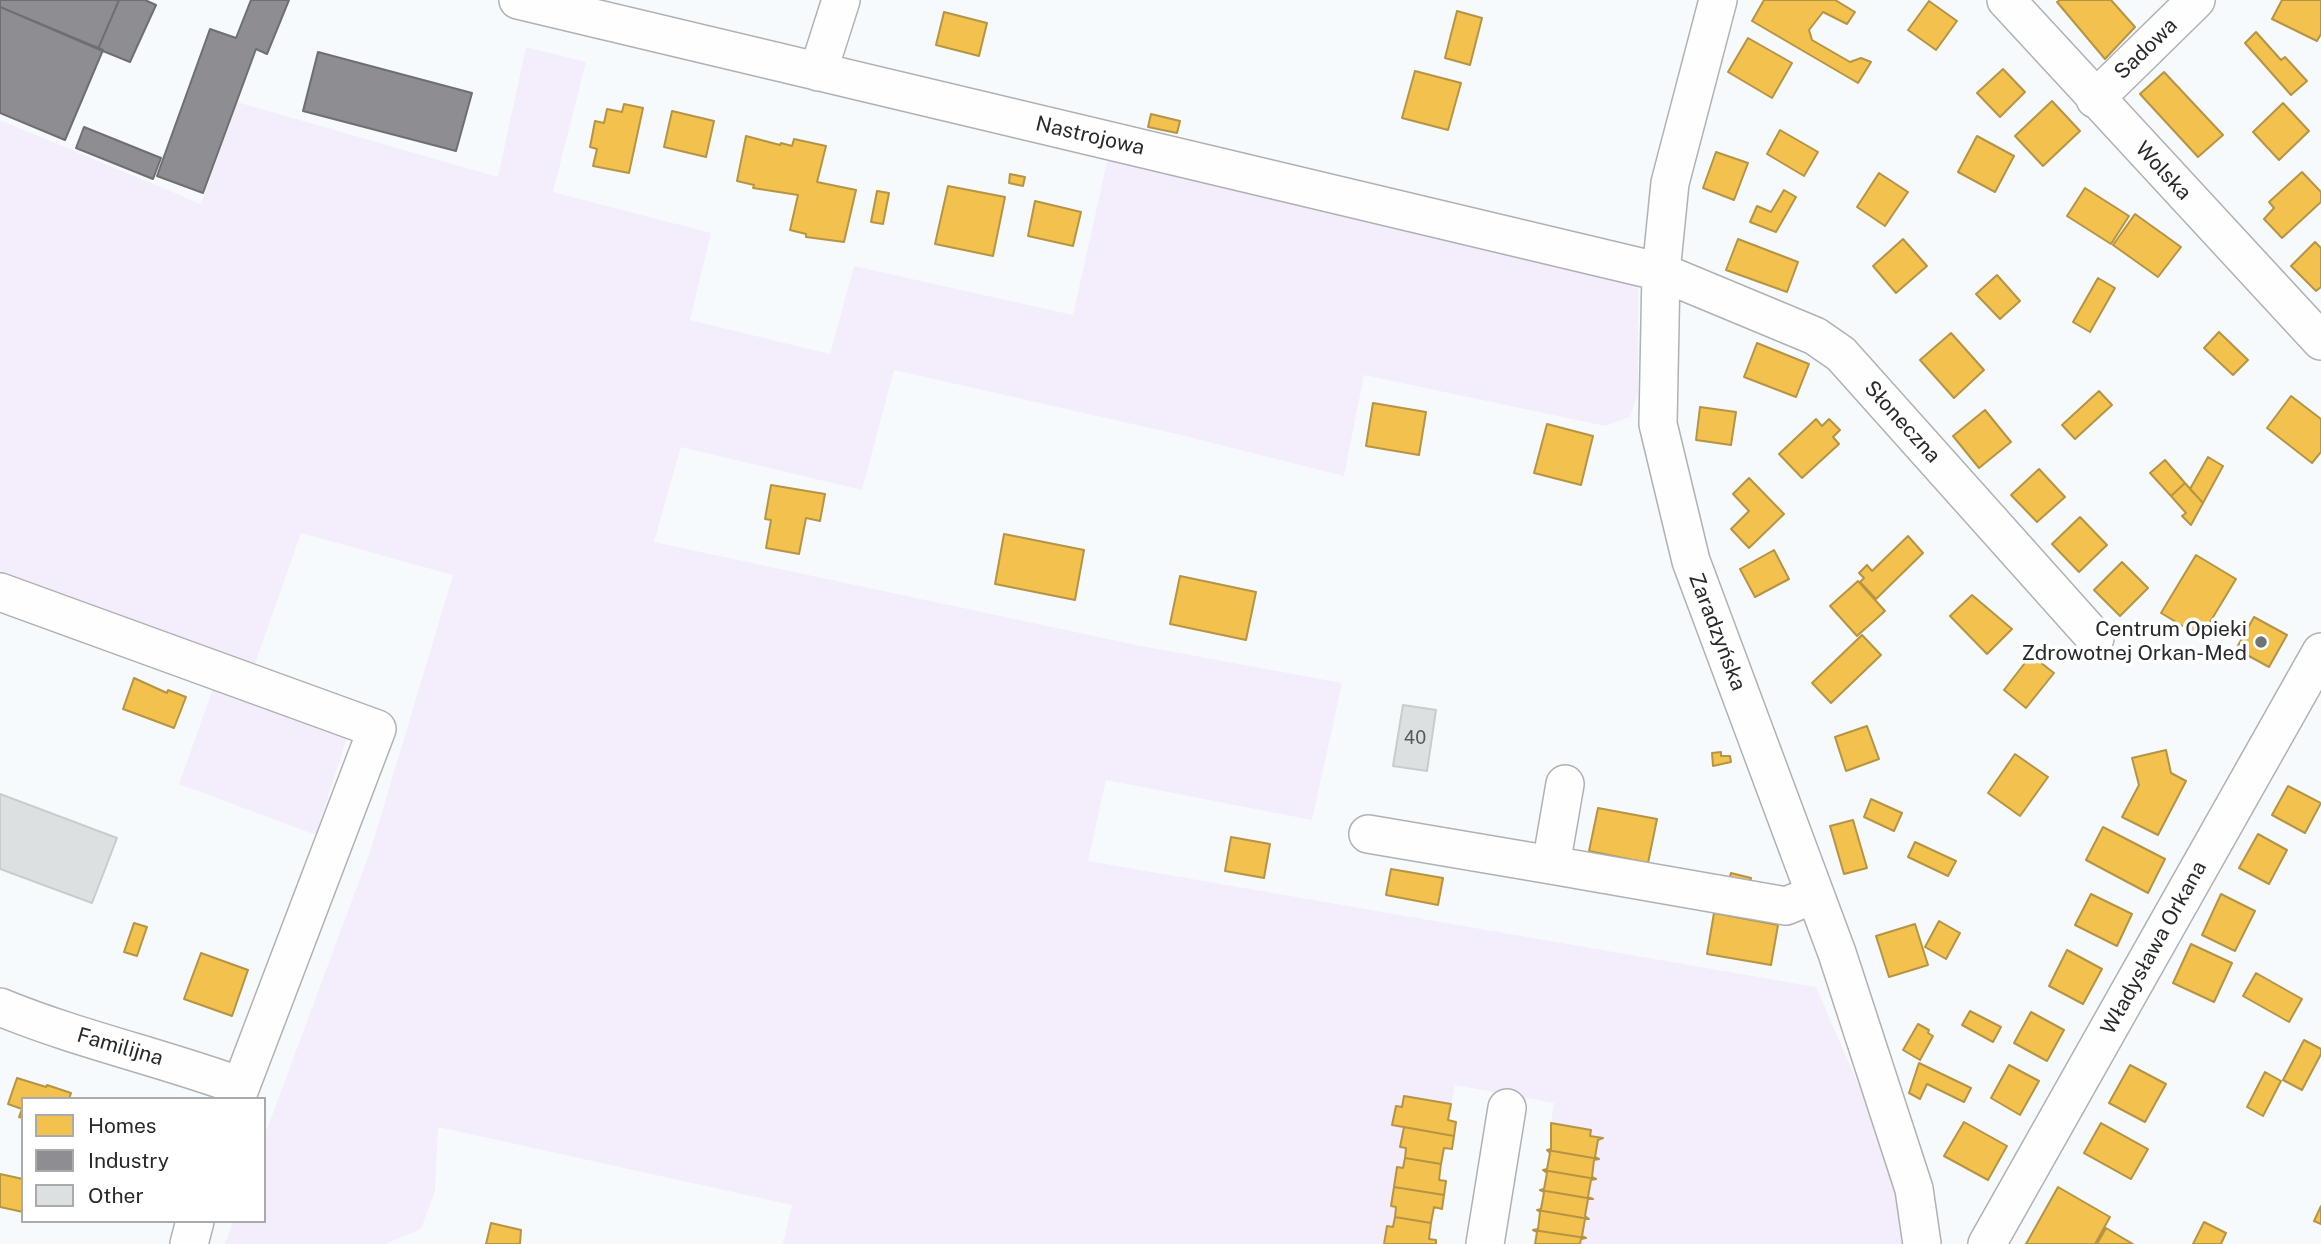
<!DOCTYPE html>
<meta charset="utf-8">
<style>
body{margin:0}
#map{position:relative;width:2321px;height:1244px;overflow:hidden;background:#f7fafc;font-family:"Public Sans",sans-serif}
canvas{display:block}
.legend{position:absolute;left:21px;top:1097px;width:245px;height:126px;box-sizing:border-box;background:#fff;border:2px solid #a9aaab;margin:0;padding:9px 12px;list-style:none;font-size:21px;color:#272a2c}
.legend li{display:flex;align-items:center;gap:14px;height:35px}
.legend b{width:35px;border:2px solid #a9aaab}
</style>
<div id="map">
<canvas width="2321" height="1244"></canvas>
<ul class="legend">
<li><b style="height:19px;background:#f2c14e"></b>Homes</li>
<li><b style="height:19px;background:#8d8d92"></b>Industry</li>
<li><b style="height:19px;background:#dde0e0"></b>Other</li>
</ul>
</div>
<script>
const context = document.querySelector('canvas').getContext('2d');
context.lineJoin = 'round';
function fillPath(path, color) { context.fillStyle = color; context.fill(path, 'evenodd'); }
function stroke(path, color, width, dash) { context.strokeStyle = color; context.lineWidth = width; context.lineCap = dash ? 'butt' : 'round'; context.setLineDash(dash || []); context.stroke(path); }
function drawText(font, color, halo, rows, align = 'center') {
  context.font = font + ' "Public Sans",sans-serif'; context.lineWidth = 7; context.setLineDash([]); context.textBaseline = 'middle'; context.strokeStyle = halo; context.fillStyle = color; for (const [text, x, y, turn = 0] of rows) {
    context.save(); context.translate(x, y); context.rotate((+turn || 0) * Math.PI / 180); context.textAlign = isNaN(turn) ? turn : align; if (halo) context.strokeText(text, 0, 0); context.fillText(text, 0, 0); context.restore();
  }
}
fillPath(new Path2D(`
 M 526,47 L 586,62 L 553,192 L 711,233 L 690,320 L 830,354 L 854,266 L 1073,315 L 1109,153 L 1638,273 L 1638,393 L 1630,417 L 1605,426 L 1364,375 L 1344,476 L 1181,435 L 894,370 L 862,490 L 681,447 L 654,542 L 1136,645 L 1342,683 L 1312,820 L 1106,780 L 1088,861 L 1816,987 L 1882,1139 L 1906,1244 L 1580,1244 L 1581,1239 L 1586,1240 L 1582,1236 L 1585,1219 L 1590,1218 L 1585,1216 L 1588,1199 L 1593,1198 L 1588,1197 L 1591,1180 L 1596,1178 L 1592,1177 L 1594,1160 L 1599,1158 L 1595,1157 L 1598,1140 L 1603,1139 L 1590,1136 L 1591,1129 L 1551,1123 L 1554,1103 L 1455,1085 L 1451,1104 L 1404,1096 L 1402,1107 L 1395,1106 L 1392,1125 L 1404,1127 L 1401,1146 L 1406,1148 L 1403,1168 L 1397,1167 L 1391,1206 L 1396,1207 L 1393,1227 L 1384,1244 L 783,1244 L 792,1205 L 438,1127 L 435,1191 L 421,1229 L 385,1244 L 225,1244 L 233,1221 L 264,1221 L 264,1137 L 370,852 L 453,575 L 301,533 L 251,675 L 0,582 L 0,120 L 201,204 L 237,102 L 498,177 Z
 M 215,683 L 348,734 L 316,835 L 179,784 Z`), '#f4edfc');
const homes = new Path2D(`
 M 1764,0 L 1835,0 L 1855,12 L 1847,24 L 1823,12 L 1809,30 L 1812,40 L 1850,62 L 1861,58 L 1871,62 L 1858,83 L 1752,21 Z
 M 2060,0 L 2111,0 L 2135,27 L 2105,59 L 2057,2 Z
 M 2282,0 L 2321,0 L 2321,34 L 2317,41 L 2272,19 Z
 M 1929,1 L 1957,21 L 1936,50 L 1908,30 Z
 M 1457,11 L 1482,18 L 1470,65 L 1445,58 Z
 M 944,12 L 987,23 L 979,56 L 936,45 Z
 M 2256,32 L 2281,60 L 2285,57 L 2307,81 L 2291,95 L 2245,43 Z
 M 1748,38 L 1792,63 L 1772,98 L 1728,72 Z
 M 2003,69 L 2025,92 L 2000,117 L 1977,93 Z
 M 1415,71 L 1461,83 L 1448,130 L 1402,118 Z
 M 2164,72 L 2223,135 L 2198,157 L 2140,94 Z
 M 2052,101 L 2080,131 L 2043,166 L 2015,136 Z
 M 2283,103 L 2309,131 L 2279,160 L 2253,132 Z
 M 624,104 L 643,108 L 629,173 L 593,166 L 597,149 L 590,147 L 595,121 L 604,123 L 607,109 L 622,112 Z
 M 672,111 L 714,121 L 706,157 L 664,147 Z
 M 1151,114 L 1180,121 L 1177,133 L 1148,127 Z
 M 1780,130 L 1818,152 L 1804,176 L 1767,154 Z
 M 746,136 L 780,145 L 781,143 L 792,146 L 794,139 L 826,146 L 817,182 L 856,190 L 844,242 L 806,237 L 806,234 L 790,230 L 798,195 L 753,188 L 754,185 L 737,181 Z
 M 1977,136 L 2014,156 L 1995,192 L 1958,172 Z
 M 1716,152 L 1748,163 L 1734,200 L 1703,188 Z
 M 2302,172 L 2321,192 L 2321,202 L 2282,238 L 2264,219 L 2274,208 L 2269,202 Z
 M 1879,173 L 1908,192 L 1885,226 L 1857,207 Z
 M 1010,174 L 1025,177 L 1023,186 L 1009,183 Z
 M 948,186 L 1005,197 L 993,256 L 935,244 Z
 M 2085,188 L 2129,216 L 2111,244 L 2067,216 Z
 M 1784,190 L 1796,197 L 1776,232 L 1750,222 L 1757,206 L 1771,212 Z
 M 877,191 L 889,193 L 883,224 L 871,222 Z
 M 1035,201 L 1081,212 L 1073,246 L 1028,236 Z
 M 2135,214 L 2181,247 L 2158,277 L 2113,245 Z
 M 1738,239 L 1798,262 L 1787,292 L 1726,270 Z
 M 1903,239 L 1927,266 L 1896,293 L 1873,266 Z
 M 2315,242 L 2321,248 L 2321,287 L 2316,291 L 2291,266 Z
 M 1997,275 L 2020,301 L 2000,319 L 1976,294 Z
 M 2098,278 L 2115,288 L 2090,332 L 2073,322 Z
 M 2219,332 L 2248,360 L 2233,375 L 2204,348 Z
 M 1951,333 L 1984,370 L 1954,398 L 1920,360 Z
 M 1757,343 L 1809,364 L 1796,397 L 1744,377 Z
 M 2099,391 L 2112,405 L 2075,439 L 2062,425 Z
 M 2291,396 L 2321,419 L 2321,452 L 2312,463 L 2267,428 Z
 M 1373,403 L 1426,412 L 1419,455 L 1366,446 Z
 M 1700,407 L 1736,412 L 1731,445 L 1696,440 Z
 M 1985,410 L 2011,442 L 1979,468 L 1953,436 Z
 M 1816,419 L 1822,426 L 1829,419 L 1840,430 L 1833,437 L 1839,444 L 1802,478 L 1779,454 Z
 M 1547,424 L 1593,436 L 1581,485 L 1534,473 Z
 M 2208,457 L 2223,466 L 2203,503 L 2190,489 Z
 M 2165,460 L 2185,483 L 2171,496 L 2150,473 Z
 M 2039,469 L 2065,497 L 2037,522 L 2011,495 Z
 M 1749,478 L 1784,514 L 1749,548 L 1731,529 L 1749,511 L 1733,494 Z
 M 2185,483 L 2203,503 L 2191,525 L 2182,516 L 2186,513 L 2171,496 Z
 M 771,485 L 825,494 L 820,521 L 806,518 L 799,554 L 766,548 L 771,520 L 765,519 Z
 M 2080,517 L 2107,545 L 2079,572 L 2052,544 Z
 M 1004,534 L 1084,550 L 1075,600 L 995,584 Z
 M 1908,536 L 1923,553 L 1876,599 L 1860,582 L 1864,578 L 1859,573 L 1867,565 L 1872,571 Z
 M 1774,550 L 1789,579 L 1755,597 L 1740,569 Z
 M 2196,555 L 2236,579 L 2201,637 L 2161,613 Z
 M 2122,562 L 2148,588 L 2120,616 L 2094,590 Z
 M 1180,576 L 1256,592 L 1246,640 L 1170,624 Z
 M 1858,581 L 1885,611 L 1857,636 L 1830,606 Z
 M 1972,595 L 2012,629 L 1987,654 L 1950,616 Z
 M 2254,617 L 2287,635 L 2269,667 L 2236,649 Z
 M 1862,635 L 1881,655 L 1831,703 L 1812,683 Z
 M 2031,655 L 2054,673 L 2026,708 L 2004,690 Z
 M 134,678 L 167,693 L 168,690 L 186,697 L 174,728 L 123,709 Z
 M 1867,726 L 1879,759 L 1846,771 L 1835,737 Z
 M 2166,750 L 2171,773 L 2186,781 L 2158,835 L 2122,817 L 2139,785 L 2132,758 Z
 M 1721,752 L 1721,756 L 1730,756 L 1731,762 L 1713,766 L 1712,753 Z
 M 2015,754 L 2048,777 L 2020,816 L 1988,793 Z
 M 2288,786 L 2321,803 L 2305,833 L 2272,815 Z
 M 1871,799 L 1902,813 L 1894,831 L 1864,817 Z
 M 1598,808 L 1657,819 L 1648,863 L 1589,851 Z
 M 1853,820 L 1867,868 L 1844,874 L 1830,826 Z
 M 2103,827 L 2165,859 L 2148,893 L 2086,860 Z
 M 2258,834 L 2287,850 L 2269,884 L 2239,868 Z
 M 1231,837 L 1270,844 L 1264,878 L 1225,871 Z
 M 1915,842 L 1956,861 L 1948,876 L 1908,857 Z
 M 1391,869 L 1443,878 L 1438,905 L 1386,895 Z
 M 1731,873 L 1751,878 L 1749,888 L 1728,883 Z
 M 2091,894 L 2132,914 L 2117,946 L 2075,925 Z
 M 2221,894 L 2255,911 L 2235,951 L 2202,935 Z
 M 1714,913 L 1778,925 L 1771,965 L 1707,954 Z
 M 1939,921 L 1960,933 L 1946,959 L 1925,947 Z
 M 134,923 L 147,927 L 137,956 L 124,952 Z
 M 1915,924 L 1928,965 L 1889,977 L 1876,936 Z
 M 2191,944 L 2232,963 L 2214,1002 L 2173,983 Z
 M 2067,950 L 2102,969 L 2083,1004 L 2049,986 Z
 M 201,953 L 248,970 L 232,1016 L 184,999 Z
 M 2256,973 L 2302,999 L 2289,1022 L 2243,996 Z
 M 1970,1011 L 2001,1027 L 1993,1042 L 1962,1025 Z
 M 2031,1012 L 2064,1030 L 2047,1061 L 2014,1043 Z
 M 1918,1024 L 1929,1030 L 1928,1033 L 1933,1036 L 1920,1060 L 1903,1050 Z
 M 2304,1040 L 2321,1049 L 2321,1054 L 2302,1090 L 2283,1080 Z
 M 1919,1063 L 1971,1088 L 1964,1102 L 1927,1084 L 1920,1099 L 1909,1093 Z
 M 2009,1065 L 2039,1081 L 2020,1115 L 1991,1098 Z
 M 2130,1065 L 2166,1084 L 2145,1122 L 2109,1103 Z
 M 2265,1072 L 2281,1081 L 2263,1116 L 2247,1107 Z
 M 17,1078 L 46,1087 L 47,1085 L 71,1093 L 69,1099 L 23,1099 L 23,1118 L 19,1117 L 22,1109 L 8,1104 Z
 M 1404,1096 L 1451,1104 L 1448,1120 L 1456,1122 L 1454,1136 L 1392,1125 L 1396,1106 L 1402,1107 Z
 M 1964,1122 L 2007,1146 L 1988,1180 L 1944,1156 Z
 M 1551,1123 L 1591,1130 L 1590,1136 L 1603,1138 L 1598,1140 L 1595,1157 L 1599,1159 L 1547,1150 L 1551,1149 Z
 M 2101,1123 L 2148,1149 L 2131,1179 L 2084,1153 Z
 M 1404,1127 L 1454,1136 L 1452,1149 L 1444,1148 L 1441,1164 L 1405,1158 L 1406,1148 L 1400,1147 Z
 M 1547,1150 L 1599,1159 L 1594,1160 L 1592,1177 L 1596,1179 L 1543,1170 L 1547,1169 L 1550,1153 Z
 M 1405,1158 L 1441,1164 L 1439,1180 L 1446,1181 L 1444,1195 L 1394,1187 L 1397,1167 L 1403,1168 Z
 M 1543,1170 L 1596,1179 L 1591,1180 L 1588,1197 L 1593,1199 L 1540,1190 L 1544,1189 L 1547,1173 Z
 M 0,1174 L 23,1179 L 23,1212 L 0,1207 Z
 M 1394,1187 L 1444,1195 L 1442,1209 L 1434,1207 L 1431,1223 L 1395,1217 L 1396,1207 L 1391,1206 Z
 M 2058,1187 L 2110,1217 L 2095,1244 L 2026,1244 Z
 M 1540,1190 L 1593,1199 L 1588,1199 L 1585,1216 L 1589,1219 L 1537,1210 L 1541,1209 L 1544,1192 Z
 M 2321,1206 L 2321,1224 L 2314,1221 Z
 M 1537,1210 L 1589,1219 L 1585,1219 L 1582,1236 L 1586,1238 L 1533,1230 L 1538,1229 L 1540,1212 Z
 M 1395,1217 L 1431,1223 L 1429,1239 L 1436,1240 L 1436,1244 L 1384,1244 L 1387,1226 L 1393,1227 Z
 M 2204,1222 L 2226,1233 L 2221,1244 L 2193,1244 Z
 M 491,1223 L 521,1230 L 520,1244 L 486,1244 Z
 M 2106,1228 L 2121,1237 L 2133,1244 L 2097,1244 Z
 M 1533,1230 L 1586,1238 L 1581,1239 L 1580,1244 L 1535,1244 L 1537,1232 Z`);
fillPath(homes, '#f2c14e');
stroke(homes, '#b59444', 2);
const industry = new Path2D(`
 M 0,0 L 119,0 L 98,49 L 0,7 Z
 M 119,0 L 145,0 L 156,5 L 130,62 L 98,49 Z
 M 251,0 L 289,0 L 267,54 L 256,49 L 203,193 L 157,176 L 210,29 L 236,38 Z
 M 0,7 L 103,50 L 65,140 L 0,113 Z
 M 318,52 L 472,93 L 456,151 L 303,111 Z
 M 84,127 L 161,158 L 153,179 L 76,148 Z`);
fillPath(industry, '#8d8d92');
stroke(industry, '#6e6f73', 2);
const building = new Path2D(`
 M 1403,705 L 1436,710 L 1427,771 L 1393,766 Z
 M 0,794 L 117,838 L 92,903 L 0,869 Z`);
fillPath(building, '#dde0e0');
stroke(building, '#c9cccd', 2);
const minor = new Path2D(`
 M 518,0 L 1661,272 L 1815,336 L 1841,354 L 2095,638
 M 1718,0 L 1670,183 L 1661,272 L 1658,424 L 1691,561 L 1837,953 L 1914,1189 L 1922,1244
 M 2006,0 L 2321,341
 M 818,72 L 841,0
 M 2095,99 L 2196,0
 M 0,592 L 377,729 L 236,1099
 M 1565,784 L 1551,865 L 1786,906 L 1815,894
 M 1368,834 L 1551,865
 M 0,1007 C 78,1039 160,1057 240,1086
 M 189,1244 L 195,1221
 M 1485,1244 L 1507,1108
 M 1987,1244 L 2321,652`);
stroke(minor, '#afb1b3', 40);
stroke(minor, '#fefeff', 37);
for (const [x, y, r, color] of [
 [2261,642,7,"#707375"]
]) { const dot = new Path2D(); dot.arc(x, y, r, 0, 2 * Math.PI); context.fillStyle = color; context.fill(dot); stroke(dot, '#fff', 2.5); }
drawText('18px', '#545859', null, [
 ["40",1415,738]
]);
drawText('21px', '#272a2c', '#fff', [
 ["Sadowa",2146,49,-44],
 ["Nastrojowa",1090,136,13],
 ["Wolska",2163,171,47],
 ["Słoneczna",1902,422,48],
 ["Zaradzyńska",1717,632,69],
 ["Władysława Orkana",2154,948,-61],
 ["Familijna",120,1047,16]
]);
drawText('21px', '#272a2c', '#fff', [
 ["Centrum Opieki",2247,630],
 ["Zdrowotnej Orkan-Med",2247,654]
], 'right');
</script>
